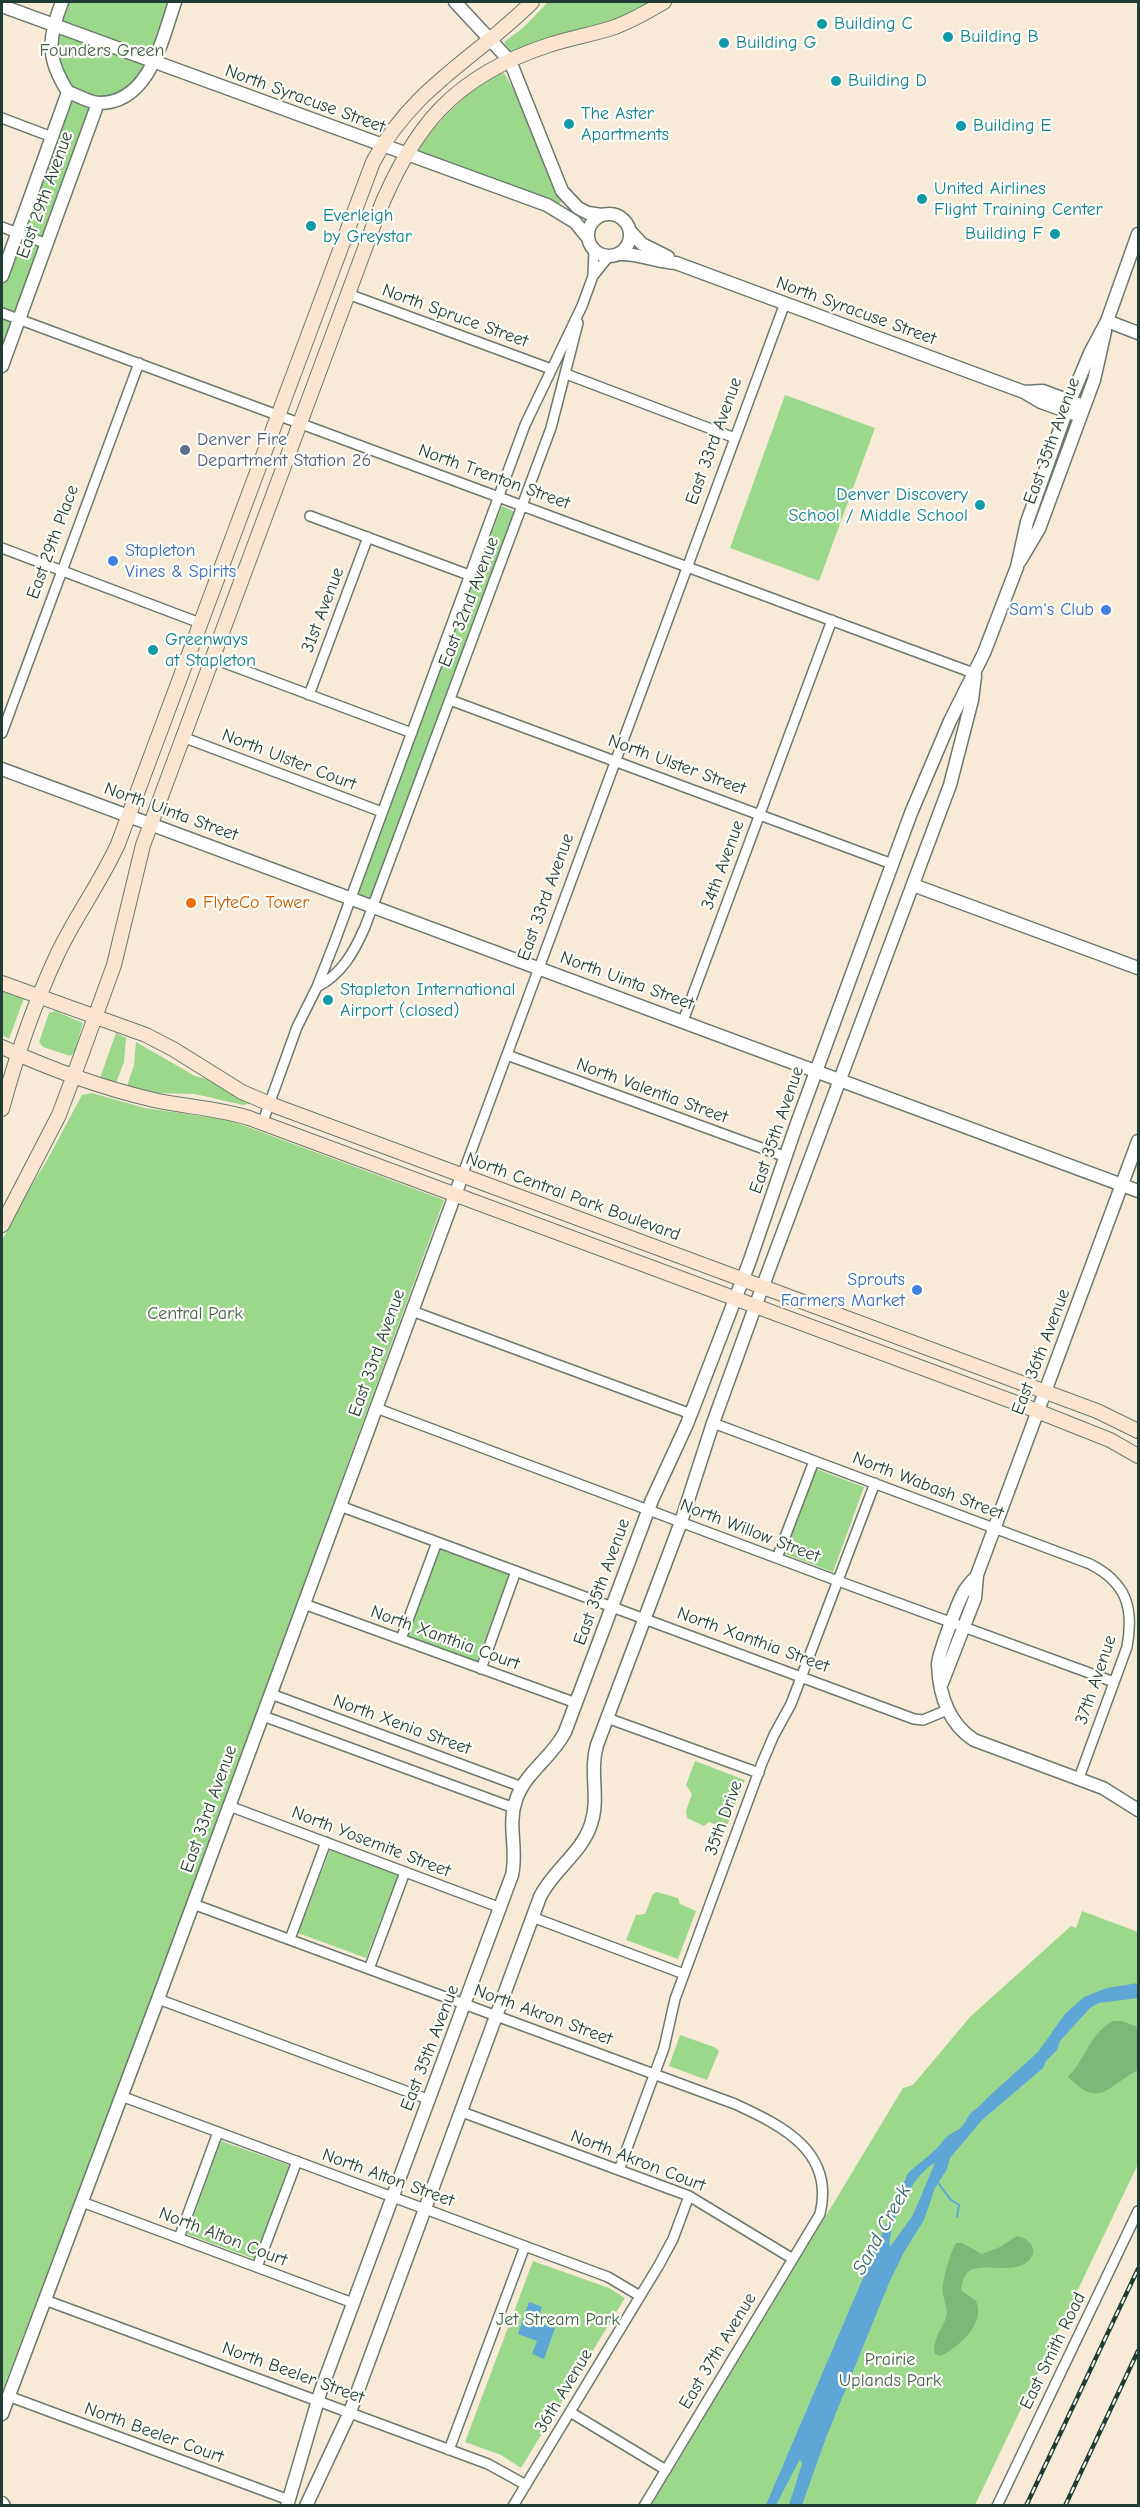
<!DOCTYPE html>
<style>
body{margin:0}
#map{position:relative;width:1140px;height:2507px;overflow:hidden;background:#f7ead6;font-family:"Comic Neue",sans-serif}
canvas{display:block}
.frame{position:absolute;inset:0;border:3px solid #1f3d34;pointer-events:none}
</style>
<div id="map">
<canvas width="1140" height="2507"></canvas>
<div class="frame"></div>
</div>
<script>
const context = document.querySelector('canvas').getContext('2d');
context.lineJoin = 'round';
function fillPath(path, color) { context.fillStyle = color; context.fill(path, 'evenodd'); }
function stroke(path, color, width, dash) { context.strokeStyle = color; context.lineWidth = width; context.lineCap = dash ? 'butt' : 'round'; context.setLineDash(dash || []); context.stroke(path); }
function drawText(font, color, halo, rows, align = 'center') {
  context.font = font + ' "Comic Neue",sans-serif'; context.lineWidth = 4.5; context.setLineDash([]); context.textBaseline = 'middle'; context.strokeStyle = halo; context.fillStyle = color; for (const [text, x, y, turn = 0] of rows) {
    context.save(); context.translate(x, y); context.rotate((+turn || 0) * Math.PI / 180); context.textAlign = isNaN(turn) ? turn : align; if (halo) context.strokeText(text, 0, 0); context.fillText(text, 0, 0); context.restore();
  }
}
fillPath(new Path2D(`
 M 62,2 L 175,2 L 141,84 L 98,103 L 2,366 L 2,276 L 68,92 L 50,48 Z
 M 548,2 L 651,2 L 608,22 L 511,53 L 504,42 L 524,27 Z
 M 504,73 L 515,92 L 554,188 L 563,199 L 559,205 L 521,193 L 418,151 C 431,129 478,77 504,73 Z
 M 785,395 L 875,428 L 819,581 L 730,548 Z
 M 502,506 L 515,512 L 370,898 L 357,893 L 358,887 Z
 M 2,988 L 25,995 L 9,1039 L 2,1035 Z
 M 55,1011 L 83,1023 L 74,1053 L 70,1056 L 43,1047 L 39,1042 L 49,1013 Z
 M 116,1033 L 126,1038 L 124,1062 L 116,1083 L 100,1078 Z
 M 136,1042 L 195,1076 L 207,1079 L 253,1103 L 243,1105 L 195,1094 L 154,1093 L 127,1086 L 134,1065 Z
 M 92,1093 L 145,1108 L 229,1120 L 444,1200 L 152,1998 L 2,2392 L 2,1241 L 20,1203 L 46,1162 L 82,1095 Z
 M 816,1469 L 864,1487 L 833,1572 L 785,1554 Z
 M 439,1549 L 509,1575 L 477,1662 L 408,1636 Z
 M 695,1761 L 745,1780 L 726,1828 L 709,1822 L 704,1826 L 687,1818 L 686,1811 L 692,1794 L 686,1785 Z
 M 330,1850 L 398,1875 L 366,1958 L 298,1933 Z
 M 657,1892 L 678,1898 L 680,1904 L 696,1911 L 678,1959 L 626,1940 L 636,1915 L 645,1914 L 653,1894 Z
 M 1082,1911 L 1138,1932 L 1138,2164 L 975,2505 L 651,2506 L 903,2088 L 913,2085 L 970,2017 L 1071,1926 L 1076,1928 Z
 M 680,2035 L 714,2047 L 719,2051 L 707,2080 L 669,2066 Z
 M 221,2141 L 289,2165 L 255,2259 L 187,2234 Z
 M 533,2261 L 609,2288 L 625,2298 L 521,2468 L 501,2455 L 465,2442 Z`), '#9bd88c');
fillPath(new Path2D(`
 M 1113,2021 L 1122,2021 L 1138,2027 L 1138,2070 C 1106,2087 1100,2109 1068,2077 C 1086,2059 1089,2034 1113,2021 Z
 M 1017,2236 C 1029,2238 1041,2251 1027,2262 C 1011,2275 980,2261 968,2272 C 963,2276 962,2284 961,2290 L 976,2301 C 986,2324 959,2346 941,2356 L 935,2354 C 931,2339 945,2327 947,2313 C 947,2307 944,2300 943,2294 C 941,2283 950,2253 956,2243 L 962,2243 L 982,2254 L 1000,2247 Z`), '#7cb878');
fillPath(new Path2D(`
 M 1138,1983 L 1138,1998 L 1099,2003 L 1090,2008 L 1060,2041 L 1057,2050 L 1046,2061 L 1043,2068 L 982,2120 L 950,2158 L 947,2169 L 935,2188 L 924,2220 L 904,2252 L 889,2283 L 827,2435 L 802,2505 L 789,2505 L 802,2464 L 800,2459 L 776,2505 L 766,2505 L 908,2173 C 920,2162 933,2154 943,2141 C 954,2128 959,2136 969,2115 C 971,2112 982,2105 986,2099 L 1038,2052 L 1065,2014 L 1084,1997 L 1107,1988 ZM 935,2163 L 913,2215 L 890,2247 C 887,2226 915,2171 935,2163 Z
 M 529,2302 L 542,2307 L 537,2322 L 555,2328 L 544,2359 L 532,2354 L 537,2341 L 518,2334 Z`), '#5ea6d5');
stroke(new Path2D(`
 M 936,2180 L 950,2199 L 959,2205 L 957,2217`), '#5ea6d5', 2);
const minor = new Path2D(`
 M 2,118 L 52,137
 M 2,227 L 47,244
 M 593,276 L 609,256
 M 348,294 L 551,369
 M 2,313 L 976,674
 M 566,374 L 735,438
 M 310,516 L 469,575
 M 2,548 L 200,623
 M 214,659 L 412,733
 M 309,695 L 368,537
 M 450,700 L 892,864
 M 2,733 L 139,363
 M 185,738 L 382,812
 M 317,987 C 342,974 354,952 365,927 L 551,428 L 578,323
 M 683,1021 L 832,620
 M 507,1055 L 786,1157
 M 262,1124 L 297,1027 L 317,987 L 335,941 L 525,425 L 582,306 L 593,276 L 594,250
 M 462,1176 L 785,303
 M 412,1311 L 691,1414
 M 376,1408 L 838,1581 L 1114,1682
 M 713,1423 L 1090,1564 C 1127,1583 1134,1608 1127,1647 L 1079,1778
 M 340,1506 L 914,1719 L 923,1720 L 947,1710
 M 777,1558 L 814,1461
 M 304,1604 L 576,1703
 M 401,1639 L 437,1542
 M 481,1669 L 516,1571
 M 271,1694 L 522,1787
 M 263,1716 L 514,1808
 M 607,1718 L 759,1773
 M 229,1806 L 501,1908
 M 193,1904 L 735,2104 C 783,2126 835,2152 820,2214 L 644,2506
 M 532,1917 L 684,1974
 M 290,1939 L 326,1842
 M 369,1969 L 405,1872
 M 158,1999 L 430,2100
 M 121,2096 L 608,2277 L 640,2296
 M 462,2112 L 689,2196 L 793,2259
 M 619,2170 L 664,2048 L 675,1999 L 762,1763 L 774,1735 L 791,1704 L 875,1483
 M 82,2202 L 353,2303
 M 179,2238 L 218,2132
 M 257,2267 L 297,2161
 M 45,2300 L 488,2464 L 526,2485
 M 8,2396 L 289,2500
 M 570,2412 L 666,2470
 M 449,2450 L 525,2246
 M 513,2506 L 659,2265 L 673,2239 L 689,2196
 M 997,2506 L 1138,2211`);
const tertiary = new Path2D(`
 M 62,2 C 48,38 46,58 68,92
 M 455,2 L 510,61 L 562,191 L 578,208 L 588,213 L 602,215
 M 2,6 L 547,205 L 575,222 L 588,238
 M 68,92 C 77,95 90,103 99,103 C 150,103 162,39 175,2
 M588 235a21 21 0 1 1 42 0a21 21 0 1 1-42 0Z
 M 630,231 L 642,244 L 668,257
 M 619,254 C 639,253 656,262 676,263 L 1024,392 L 1041,402 L 1080,416
 M 2,276 L 68,92
 M 1107,321 L 1138,333
 M 2,366 L 98,103
 M 1024,392 L 1043,391 L 1078,404
 M 1020,561 L 1039,529 L 1094,380 L 1105,331
 M 2,769 L 1138,1191
 M 913,885 L 1138,968
 M 977,1576 C 973,1580 968,1585 965,1590 C 959,1599 938,1655 938,1664 C 939,1694 948,1723 974,1740 L 1103,1788 L 1138,1810
 M 942,1683 L 975,1598 L 977,1575 L 1138,1141
 M 2,2414 L 158,1999 L 462,1176
 M 2,2503 L 4,2506
 M 287,2506 L 321,2390 L 512,1875 C 518,1850 507,1825 516,1800 C 525,1772 552,1758 565,1732 L 652,1500 L 687,1424 L 749,1263 L 796,1126 L 911,813 L 950,721 L 984,653 L 1017,567 L 1027,522 L 1070,401 L 1090,353 L 1107,321 L 1138,234
 M 306,2506 L 350,2412 L 540,1897 C 553,1870 582,1853 591,1824 C 600,1798 589,1772 597,1745 L 681,1522 L 713,1423 L 755,1307 L 950,785 L 972,700 L 975,676`);
const secondary = new Path2D(`
 M 2,983 L 146,1035 L 173,1049 L 242,1092 L 270,1104 L 1097,1411 L 1138,1431
 M 2,1047 C 50,1069 103,1088 154,1100 C 186,1107 217,1108 249,1118 L 1022,1405 L 1110,1440 L 1138,1456
 M 2,1109 C 16,1057 35,1002 58,953 C 76,915 101,882 118,844 L 373,162 C 413,87 475,59 532,2
 M 2,1225 L 59,1115 L 74,1075 L 114,965 L 143,845 L 377,216 C 413,126 454,76 549,45 C 571,38 594,34 615,27 C 633,20 649,11 664,2`);
stroke(minor, '#6b7a6d', 12);
stroke(tertiary, '#6b7a6d', 15);
stroke(secondary, '#6b7a6d', 16);
stroke(minor, '#fff', 9);
stroke(tertiary, '#fff', 12);
stroke(secondary, '#fce5cf', 14);
const rail = new Path2D(`
 M 1026,2506 L 1138,2269
 M 1065,2506 L 1138,2351`);
stroke(rail, '#1f3d34', 4.5);
stroke(rail, '#fdfcf7', 2, [7]);
for (const [x, y, r, color] of [
 [822,24,6,"#0f9aa8"],
 [948,37,6,"#0f9aa8"],
 [724,43,6,"#0f9aa8"],
 [836,81,6,"#0f9aa8"],
 [569,124,6,"#0f9aa8"],
 [961,126,6,"#0f9aa8"],
 [922,199,6,"#0f9aa8"],
 [311,226,6,"#0f9aa8"],
 [1055,234,6,"#0f9aa8"],
 [185,450,6,"#5c6f8a"],
 [980,505,6,"#0f9aa8"],
 [113,561,6,"#3f7fe0"],
 [1106,610,6,"#3f7fe0"],
 [153,650,6,"#0f9aa8"],
 [191,903,6,"#e8710a"],
 [328,1000,6,"#0f9aa8"],
 [917,1290,6,"#3f7fe0"]
]) { const dot = new Path2D(); dot.arc(x, y, r, 0, 2 * Math.PI); context.fillStyle = color; context.fill(dot); stroke(dot, '#fdfcf7', 2); }
drawText('18px', '#0d838f', '#fdfcf7', [
 ["Building C",834,24],
 ["Building B",960,37],
 ["Building G",736,43],
 ["Building D",848,81],
 ["The Aster",581,114],
 ["Apartments",581,135],
 ["Building E",973,126],
 ["United Airlines",934,189],
 ["Flight Training Center",934,210],
 ["Everleigh",323,216],
 ["by Greystar",323,237],
 ["Building F",1043,234,"right"],
 ["Denver Discovery",968,495,"right"],
 ["School / Middle School",968,516,"right"],
 ["Greenways",165,640],
 ["at Stapleton",165,661],
 ["Stapleton International",340,990],
 ["Airport (closed)",340,1011]
], 'left');
drawText('18px', '#3e644a', '#fdfcf7', [
 ["Founders Green",102,51],
 ["Central Park",195,1314],
 ["Jet Stream Park",558,2320],
 ["Prairie",890,2360],
 ["Uplands Park",890,2381]
]);
drawText('18px', '#1f3d34', '#fdfcf7', [
 ["North Syracuse Street",305,99,20],
 ["East 29th Avenue",45,195,-70],
 ["North Syracuse Street",856,311,20],
 ["North Spruce Street",455,316,20],
 ["East 33rd Avenue",714,441,-70],
 ["East 35th Avenue",1052,441,-70],
 ["North Trenton Street",494,477,20],
 ["East 29th Place",53,542,-70],
 ["East 32nd Avenue",469,602,-69],
 ["31st Avenue",323,610,-69],
 ["North Ulster Court",289,760,21],
 ["North Ulster Street",677,765,20],
 ["North Uinta Street",171,812,20],
 ["34th Avenue",723,865,-70],
 ["East 33rd Avenue",546,897,-70],
 ["North Uinta Street",627,981,20],
 ["North Valentia Street",652,1091,20],
 ["East 35th Avenue",777,1130,-71],
 ["North Central Park Boulevard",573,1197,20],
 ["East 36th Avenue",1041,1352,-69],
 ["East 33rd Avenue",377,1353,-70],
 ["North Wabash Street",928,1486,21],
 ["North Willow Street",750,1531,21],
 ["East 35th Avenue",602,1582,-70],
 ["North Xanthia Court",445,1638,20],
 ["North Xanthia Street",753,1640,20],
 ["37th Avenue",1096,1680,-71],
 ["North Xenia Street",402,1725,20],
 ["East 33rd Avenue",209,1809,-70],
 ["35th Drive",724,1818,-70],
 ["North Yosemite Street",371,1842,21],
 ["North Akron Street",543,2015,20],
 ["East 35th Avenue",430,2048,-69],
 ["North Akron Court",638,2161,21],
 ["North Alton Street",388,2178,20],
 ["North Alton Court",223,2237,21],
 ["East 37th Avenue",718,2351,-59],
 ["East Smith Road",1053,2351,-64],
 ["North Beeler Street",293,2373,20],
 ["36th Avenue",564,2391,-59],
 ["North Beeler Court",154,2433,20]
]);
drawText('18px', '#4e5e75', '#fdfcf7', [
 ["Denver Fire",197,440],
 ["Department Station 26",197,461]
], 'left');
drawText('18px', '#366cbe', '#fdfcf7', [
 ["Stapleton",125,551,"left"],
 ["Vines & Spirits",125,572,"left"],
 ["Sam's Club",1094,610],
 ["Sprouts",905,1280],
 ["Farmers Market",905,1301]
], 'right');
drawText('18px', '#c56008', '#fdfcf7', [
 ["FlyteCo Tower",203,903]
], 'left');
drawText('italic 20px', '#35626c', '#fdfcf7', [
 ["Sand Creek",882,2230,-61]
]);
</script>
